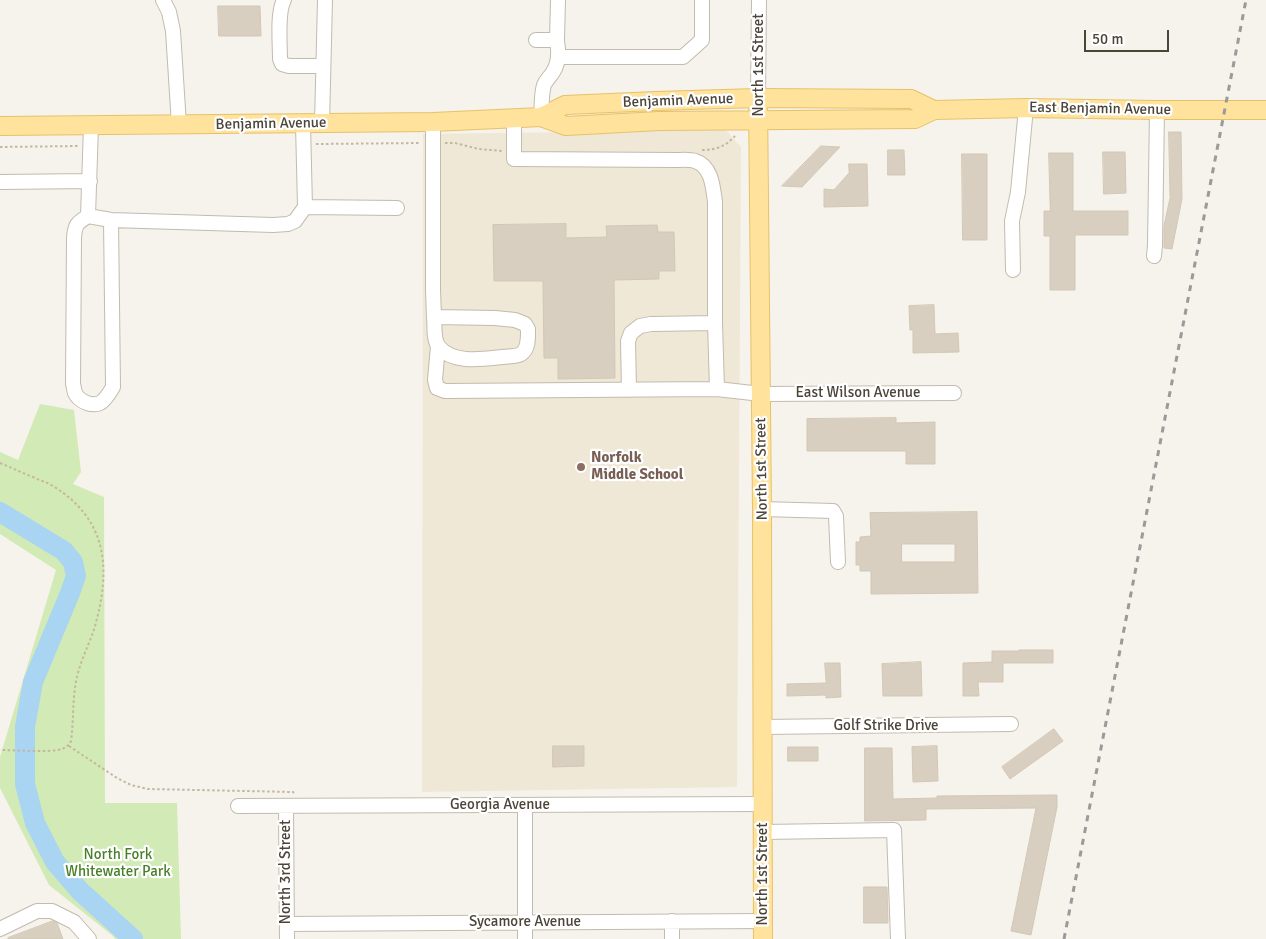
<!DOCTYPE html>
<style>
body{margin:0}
#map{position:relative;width:1266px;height:939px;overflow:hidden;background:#f6f3ec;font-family:Signika,sans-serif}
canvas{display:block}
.scale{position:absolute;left:1084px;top:30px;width:85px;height:22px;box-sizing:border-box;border:2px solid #4b4439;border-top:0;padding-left:6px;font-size:15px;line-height:18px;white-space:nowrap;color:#4b4439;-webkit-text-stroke:4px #fff;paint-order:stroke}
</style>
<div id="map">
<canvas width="1266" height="939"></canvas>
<div class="scale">50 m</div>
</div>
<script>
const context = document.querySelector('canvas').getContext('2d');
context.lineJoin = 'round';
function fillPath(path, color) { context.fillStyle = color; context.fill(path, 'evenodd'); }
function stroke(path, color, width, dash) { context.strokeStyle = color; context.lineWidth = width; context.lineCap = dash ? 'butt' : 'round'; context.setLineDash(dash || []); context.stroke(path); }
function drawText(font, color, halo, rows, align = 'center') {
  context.font = font + ' Signika,sans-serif'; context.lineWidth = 4.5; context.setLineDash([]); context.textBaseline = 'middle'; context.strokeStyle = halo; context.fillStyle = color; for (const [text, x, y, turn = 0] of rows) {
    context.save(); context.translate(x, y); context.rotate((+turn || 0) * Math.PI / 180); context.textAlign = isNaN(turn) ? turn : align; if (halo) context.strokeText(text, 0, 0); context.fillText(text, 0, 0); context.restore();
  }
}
fillPath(new Path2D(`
 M 726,130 L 741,147 L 737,787 L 422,792 L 423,134 Z`), '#efe8d6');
fillPath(new Path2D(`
 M 40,404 L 74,410 L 81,472 L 73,484 L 104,497 L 105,803 L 177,803 L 181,939 L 115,939 L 113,936 L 49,885 L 0,788 L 0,757 L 56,570 L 0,534 L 0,452 L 18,460 Z`), '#d2eab5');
stroke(new Path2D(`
 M 0,512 L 64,551 L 73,562 L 76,576 L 70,593 L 33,682 L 25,727 L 25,784 L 35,823 L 55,862 L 80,891 L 133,939`), '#a9d4f2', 20);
const building = new Path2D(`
 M 218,6 L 260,6 L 261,36 L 219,36 Z
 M 1169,132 L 1181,132 L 1182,199 L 1172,249 L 1164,248 L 1164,226 L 1170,198 Z
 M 821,146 L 840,147 L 802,187 L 782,186 Z
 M 888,150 L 904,150 L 905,175 L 888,175 Z
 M 1103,152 L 1125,152 L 1126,193 L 1104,194 Z
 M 1049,153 L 1073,153 L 1073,211 L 1128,211 L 1128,235 L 1075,235 L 1075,290 L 1050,290 L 1050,236 L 1044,236 L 1044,211 L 1050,211 Z
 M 962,154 L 987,154 L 987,240 L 963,240 Z
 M 849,164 L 867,164 L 868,206 L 824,207 L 824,189 L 834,190 L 849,173 Z
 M 566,224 L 566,238 L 607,237 L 606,226 L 657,225 L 658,232 L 674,232 L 675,271 L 659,271 L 659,279 L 614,280 L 615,378 L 558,379 L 558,358 L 544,358 L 543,281 L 494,281 L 493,225 Z
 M 934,305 L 935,334 L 958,333 L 959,352 L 913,353 L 913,330 L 910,330 L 909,306 Z
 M 896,418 L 896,423 L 935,422 L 935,464 L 906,464 L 906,451 L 807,451 L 807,419 Z
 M 977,512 L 978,593 L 871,594 L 871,571 L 860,571 L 860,565 L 856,565 L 856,542 L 860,542 L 860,537 L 871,536 L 870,513 ZM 902,544 L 955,544 L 955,562 L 902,562 Z
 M 1019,650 L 1053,650 L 1053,663 L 1003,663 L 1003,682 L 978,682 L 979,696 L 963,696 L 963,663 L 992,662 L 992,651 L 1019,651 Z
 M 921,662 L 922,696 L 883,696 L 882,664 Z
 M 825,663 L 840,663 L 841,697 L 826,698 L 826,695 L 787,696 L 787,684 L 826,683 Z
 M 1054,729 L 1063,741 L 1010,779 L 1002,767 Z
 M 553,746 L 584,746 L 584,766 L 553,767 Z
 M 937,746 L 938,781 L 913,782 L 912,747 Z
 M 788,747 L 818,747 L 818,761 L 788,761 Z
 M 865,748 L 892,748 L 893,799 L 937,798 L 937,796 L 1057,795 L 1057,807 L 1031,935 L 1011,931 L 1036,808 L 926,809 L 926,820 L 865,821 Z
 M 864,887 L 887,887 L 888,923 L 864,923 Z
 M 53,921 L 57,923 L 63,939 L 8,939 L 8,938 Z`);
fillPath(building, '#d8cfc1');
stroke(building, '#d3c7b4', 1);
const minor = new Path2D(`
 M 163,0 L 169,12 L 173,31 L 179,125
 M 284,0 C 277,12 280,44 280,59 L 282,64 L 289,66 L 323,66
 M 536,40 L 553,40 L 557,41 C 559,52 559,63 553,72 C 550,77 546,80 544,85 C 541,95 542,107 541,117
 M 557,41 L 558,0
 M 558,57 L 683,57 L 702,40 L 702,0
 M 758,98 L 759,0
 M 514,119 L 514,159 L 675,160 C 681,160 689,159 695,161 C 712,166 713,188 715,202 L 715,323 L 717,389
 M 433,122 L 433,290 L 434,317
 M 322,124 L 325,0
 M 91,126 L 88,216 L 111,220 L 273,225 L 288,224 L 295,221 L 305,207 L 303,124
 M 0,182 L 90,181
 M 305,207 L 397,208
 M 88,216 C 77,223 75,224 74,238 L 73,384 C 74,387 74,390 75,393 C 79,401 91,407 100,403 C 106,400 110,392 113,387 L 111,220
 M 1154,256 L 1155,245 L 1157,110
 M 1013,270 L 1012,221 L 1018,192 L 1026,108
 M 434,317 L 495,318 L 515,320 L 525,324 L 528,329 C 528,337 529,349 521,354 C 516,357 508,356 502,357 C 483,359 453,364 439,347 C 433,340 435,326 434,317 Z
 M 438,346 L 435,380 L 437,388 L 445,391 L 717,389 L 761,394 L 954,393
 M 629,390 L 628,341 L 631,333 L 640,326 L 651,324 L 715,323
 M 762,509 L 833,511 L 836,516 L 838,562
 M 762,727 L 1011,724
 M 238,806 L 762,804
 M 286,806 L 287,939
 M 763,832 L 894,830 L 898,939
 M 287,924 L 763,921
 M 0,929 L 37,911 L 52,911 L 74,922 L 89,939
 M 525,939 L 525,805
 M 672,939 L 672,921`);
const major = new Path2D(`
 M 758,98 L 762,509 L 763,939
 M 541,117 L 565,105 L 656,101 L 758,98 L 911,99 L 934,110 L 1026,108 L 1157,110 L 1266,110
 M 0,126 L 433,122 L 541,117 L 566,126 L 659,121 L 915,119 L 934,110`);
stroke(minor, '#c2bbae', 16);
stroke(major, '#e6c16a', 20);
stroke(new Path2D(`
 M 445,143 L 455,143 L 479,149 L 502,151
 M 316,144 L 421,143
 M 0,147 L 78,146
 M 702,150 C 716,150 726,146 735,136
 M 0,463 C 12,468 23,473 35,478 C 41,481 47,482 53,486 C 108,520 111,569 95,626 C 90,643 81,659 77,677 C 72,698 74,720 71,741 C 69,745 67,747 62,749 C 50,753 14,750 0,750
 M 69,746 L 117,778 L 131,785 L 148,789 L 293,792 L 294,793`), '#c4b79f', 2, [2.5, 2.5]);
stroke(minor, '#fff', 14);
stroke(major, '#ffe39c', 18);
stroke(new Path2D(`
 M 1064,939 L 1246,0`), '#9a9a9a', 3, [6, 6]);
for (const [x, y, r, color] of [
 [581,467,5,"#8d6e63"]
]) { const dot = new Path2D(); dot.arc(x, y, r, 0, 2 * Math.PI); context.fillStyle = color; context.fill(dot); stroke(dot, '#fff', 2); }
drawText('15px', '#4b4439', '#fff', [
 ["North 1st Street",759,65,-90],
 ["Benjamin Avenue",678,101,-2],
 ["East Benjamin Avenue",1100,109,1],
 ["Benjamin Avenue",271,124,-1],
 ["East Wilson Avenue",858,393],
 ["North 1st Street",762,469,-91],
 ["Golf Strike Drive",886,726],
 ["Georgia Avenue",500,805],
 ["North 3rd Street",286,872,-90],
 ["North 1st Street",763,874,-90],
 ["Sycamore Avenue",525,922]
]);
drawText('bold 15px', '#785e54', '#fff', [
 ["Norfolk",591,458],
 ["Middle School",591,475]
], 'left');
drawText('15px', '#4a7f2a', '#fff', [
 ["North Fork",118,855],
 ["Whitewater Park",118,872]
]);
</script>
